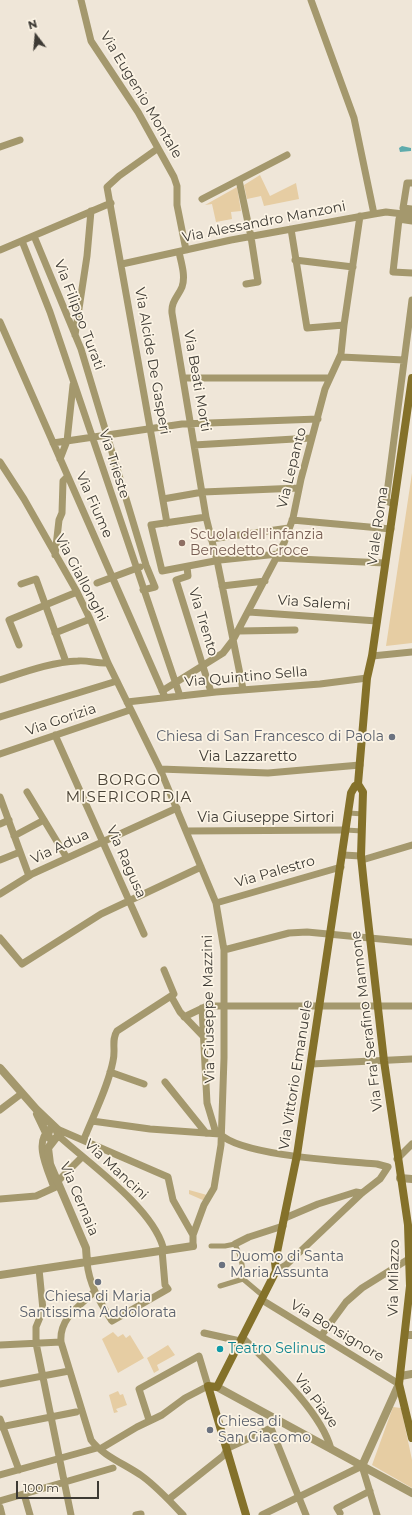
<!DOCTYPE html>
<style>
body{margin:0}
#map{position:relative;width:412px;height:1515px;overflow:hidden;background:#efe6d8;font-family:Montserrat,sans-serif}
canvas{display:block}
.north{position:absolute;left:16px;top:16px;width:40px;height:40px;-webkit-text-stroke:3px #fcf4e5;paint-order:stroke;rotate:344deg;font-size:11px;font-weight:700;line-height:16px;text-align:center;color:#3d3a34}
.north::after{content:'';display:block;margin:auto;width:14px;height:18px;background:#3d3a34;clip-path:polygon(50% 0,100% 100%,50% 72%,0 100%)}
.scale{position:absolute;left:16px;top:1481px;width:83px;height:18px;box-sizing:border-box;border:2px solid #3d3a34;border-top:0;padding-left:5px;font-size:12px;line-height:14px;white-space:nowrap;color:#3d3a34;-webkit-text-stroke:3px #fcf4e5;paint-order:stroke}
</style>
<div id="map">
<canvas width="412" height="1515"></canvas>
<div class="north">N</div>
<div class="scale">100 m</div>
</div>
<script>
const context = document.querySelector('canvas').getContext('2d');
context.lineJoin = 'round';
function fillPath(path, color) { context.fillStyle = color; context.fill(path, 'evenodd'); }
function stroke(path, color, width, dash) { context.strokeStyle = color; context.lineWidth = width; context.lineCap = dash ? 'butt' : 'round'; context.setLineDash(dash || []); context.stroke(path); }
function drawText(font, color, halo, rows, align = 'center') {
  context.font = font + ' Montserrat,sans-serif'; context.lineWidth = 3.5; context.setLineDash([]); context.textBaseline = 'middle'; context.strokeStyle = halo; context.fillStyle = color; for (const [text, x, y, turn = 0] of rows) {
    context.save(); context.translate(x, y); context.rotate((+turn || 0) * Math.PI / 180); context.textAlign = isNaN(turn) ? turn : align; if (halo) context.strokeText(text, 0, 0); context.fillText(text, 0, 0); context.restore();
  }
}
fillPath(new Path2D(`
 M 260,175 L 270,196 L 296,183 L 299,199 L 264,206 L 261,196 L 247,199 L 244,185 Z
 M 237,187 L 241,211 L 231,212 L 232,219 L 216,222 L 212,204 L 205,205 Z
 M 412,473 L 412,643 L 386,646 Z
 M 189,1190 L 207,1195 L 205,1201 L 189,1194 Z
 M 113,1332 L 118,1337 L 123,1334 L 126,1338 L 130,1335 L 144,1358 L 118,1373 L 102,1339 Z
 M 168,1345 L 175,1355 L 157,1365 L 159,1370 L 154,1373 L 147,1358 Z
 M 118,1391 L 120,1395 L 123,1394 L 127,1405 L 116,1409 L 118,1412 L 114,1413 L 109,1395 Z
 M 393,1407 L 401,1408 L 412,1460 L 412,1488 L 372,1465 Z`), '#e6cda3');
fillPath(new Path2D(`
 M 402,146 L 411,148 L 411,151 L 400,152 L 399,148 Z`), '#5eabac');
stroke(new Path2D(`
 M 349,813 L 363,814
 M 346,830 L 362,831
 M 211,1246 L 225,1246 L 235,1244 C 241,1256 244,1266 243,1279
 M 220,1286 L 243,1279 L 262,1295`), '#a4986d', 5);
stroke(new Path2D(`
 M 81,0 L 91,41 L 138,112 L 174,177 L 177,186 L 177,205 L 186,250
 M 311,0 L 354,118 L 374,214
 M 0,147 L 20,140
 M 157,149 L 119,176 L 107,187 L 167,523
 M 239,180 L 251,237 L 258,282 L 246,284
 M 412,183 L 407,183 L 403,208 L 412,209
 M 202,199 L 287,155
 M 412,221 L 399,219 L 393,272 L 412,273
 M 291,229 L 307,328 L 344,325
 M 34,236 L 81,349 L 146,565 L 155,587 L 143,590
 M 22,241 L 50,312 L 180,696
 M 0,250 L 111,203
 M 179,252 C 181,262 186,276 182,287 C 178,297 171,301 172,313 L 206,517 L 218,565 L 243,689
 M 295,260 L 353,267
 M 122,264 L 231,240 L 374,214 L 386,212 L 412,215
 M 0,322 L 165,697
 M 75,335 L 87,256 L 91,211
 M 341,357 L 404,360
 M 183,378 L 329,378
 M 53,443 L 182,424 L 318,419
 M 194,445 L 311,438
 M 60,459 L 67,441 L 73,385
 M 0,462 L 24,499 L 77,592 L 90,619 L 108,663 L 160,769 L 216,903 L 224,950 L 224,1058 L 221,1145 L 214,1188 L 204,1205 L 193,1235
 M 163,499 L 203,492 L 299,488
 M 394,504 L 386,501 L 412,300
 M 206,517 L 151,525 L 162,571 L 220,560 L 278,554
 M 292,520 L 391,529
 M 211,539 L 289,528
 M 55,555 L 59,520 L 62,513 L 63,481 L 67,477
 M 276,558 L 385,563
 M 187,567 L 188,576 L 176,580 L 211,692
 M 97,583 L 140,567
 M 21,584 L 36,579 L 66,662
 M 222,586 L 265,581
 M 249,612 L 377,621
 M 239,631 L 295,630
 M 55,633 L 90,619
 M 19,645 L 9,620 L 77,592
 M 372,656 L 412,652
 M 0,680 C 25,672 52,662 78,661 C 88,660 98,664 108,663
 M 162,691 L 223,653 L 233,640 L 284,543 L 293,518 L 301,479 L 325,389 L 341,354 L 344,325 L 360,216
 M 127,702 L 216,692 L 320,684 L 367,678
 M 0,717 L 117,681
 M 55,735 L 144,934
 M 0,754 L 130,710
 M 160,769 L 268,773 L 360,765
 M 27,792 L 67,858
 M 0,797 L 29,876
 M 0,824 L 9,820
 M 186,831 L 346,830
 M 14,836 L 44,820
 M 343,855 L 361,856
 M 0,860 L 20,852
 M 362,860 L 412,845
 M 0,894 L 32,874 L 177,808
 M 216,903 L 341,867
 M 0,938 L 22,964 L 101,914 L 201,867
 M 224,950 L 289,933 L 307,932 L 412,942
 M 164,970 L 174,994 L 171,996
 M 171,996 L 180,1012 L 203,1036
 M 202,1008 L 207,1103 L 216,1133
 M 184,1017 L 207,1006 L 412,1006
 M 311,1064 L 412,1059
 M 110,1072 L 144,1084
 M 165,1082 L 206,1133
 M 0,1110 L 21,1094
 M 92,1121 L 150,1129 L 220,1134
 M 57,1129 L 168,1177 L 173,1200 L 193,1235 L 193,1246
 M 49,1130 C 33,1143 49,1172 54,1188
 M 59,1132 L 61,1138 C 91,1165 152,1208 163,1247 L 162,1250 L 165,1285 L 168,1289 L 112,1321 C 100,1302 89,1285 87,1262
 M 220,1134 C 242,1156 344,1161 377,1164 L 388,1167
 M 84,1139 C 94,1114 108,1087 113,1061 C 116,1050 111,1040 117,1031 L 171,996
 M 397,1159 L 412,1144
 M 58,1181 L 82,1157
 M 0,1199 L 36,1196 L 58,1186
 M 285,1218 L 318,1204 L 356,1192 L 362,1193
 M 235,1244 L 249,1237 L 283,1226
 M 39,1269 L 43,1310 L 36,1327 L 36,1343 L 71,1515
 M 276,1271 L 286,1265 L 362,1193 L 380,1179 L 388,1167
 M 94,1292 C 78,1307 59,1319 61,1342 L 91,1440 C 103,1456 125,1464 142,1476 C 157,1487 170,1501 183,1515
 M 262,1300 L 399,1384
 M 204,1333 L 240,1341
 M 321,1336 L 346,1302 L 362,1288 L 412,1257
 M 242,1337 C 270,1365 321,1411 331,1449
 M 0,1345 L 61,1342
 M 0,1384 L 69,1371
 M 0,1419 L 19,1470
 M 0,1427 L 76,1412
 M 271,1428 L 306,1515
 M 100,1449 L 137,1427 L 162,1415 L 185,1398 L 208,1386 L 199,1356 L 139,1389 L 149,1420
 M 0,1475 L 97,1448
 M 24,1494 L 30,1515
 M 169,1499 L 223,1456 L 228,1448 L 271,1428
 M 0,1501 L 113,1468
 M 0,1507 L 2,1515
 M 340,1513 L 337,1508 L 370,1491
 M 136,1515 L 141,1514
 M 262,1515 L 362,1466 L 377,1515`), '#a4986d', 7);
stroke(new Path2D(`
 M 0,1068 L 36,1109 L 57,1129 L 58,1137 L 52,1140 L 48,1137 L 49,1130 L 54,1128
 M 37,1114 L 48,1137
 M 55,1139 L 48,1148 L 50,1164 L 86,1248 L 87,1262
 M 400,1178 L 412,1179
 M 0,1275 L 193,1246
 M 406,1335 L 412,1335
 M 401,1376 L 412,1374
 M 217,1387 L 412,1493
 M 362,1466 L 399,1384`), '#a4986d', 8);
stroke(new Path2D(`
 M 412,378 L 372,656 L 367,678 L 358,784 L 363,792 L 361,856 L 364,885 L 384,1061 L 408,1225 L 410,1286 L 399,1384 L 412,1438
 M 246,1515 L 208,1386 L 217,1387 L 276,1271 L 275,1262 L 297,1155 L 351,793 L 355,786 L 358,784`), '#84712a', 8);
for (const [x, y, r, color] of [
 [182,543,4,"#8d6e63"],
 [392,737,4,"#6b7280"],
 [222,1265,4,"#6b7280"],
 [98,1282,4,"#6b7280"],
 [220,1349,4,"#0f9aa8"],
 [210,1430,4,"#6b7280"]
]) { const dot = new Path2D(); dot.arc(x, y, r, 0, 2 * Math.PI); context.fillStyle = color; context.fill(dot); stroke(dot, '#fcf4e5', 1.5); }
drawText('14px', '#3d3a34', '#fcf4e5', [
 ["Via Eugenio Montale",141,95,59],
 ["Via Alessandro Manzoni",264,222,-11],
 ["Via Filippo Turati",79,315,69],
 ["Via Alcide De Gasperi",152,361,80],
 ["Via Beati Morti",197,381,80],
 ["Via Trieste",114,464,72],
 ["Via Lepanto",292,468,-76],
 ["Via Fiume",94,505,66],
 ["Viale Roma",378,526,-82],
 ["Via Giallonghi",81,578,62],
 ["Via Salemi",314,603,4],
 ["Via Trento",203,622,73],
 ["Via Quintino Sella",246,677,-5],
 ["Via Gorizia",61,720,-19],
 ["Via Lazzaretto",248,757],
 ["Via Giuseppe Sirtori",266,818],
 ["Via Adua",60,847,-25],
 ["Via Ragusa",126,862,66],
 ["Via Palestro",275,872,-16],
 ["Via Giuseppe Mazzini",209,1009,-91],
 ["Via Fra' Serafino Mannone",367,1021,-97],
 ["Via Vittorio Emanuele",296,1075,-81],
 ["Via Mancini",116,1170,43],
 ["Via Cernaia",79,1199,67],
 ["Via Milazzo",394,1278,-89],
 ["Via Bonsignore",337,1331,31],
 ["Via Piave",316,1401,53]
]);
drawText('14px', '#785e54', '#fcf4e5', [
 ["Scuola dell'infanzia",190,535],
 ["Benedetto Croce",190,551]
], 'left');
drawText('14px', '#5b616d', '#fcf4e5', [
 ["Chiesa di San Francesco di Paola",384,737,"right"],
 ["Duomo di Santa",230,1257],
 ["Maria Assunta",230,1273],
 ["Chiesa di Maria",98,1297,"center"],
 ["Santissima Addolorata",98,1313,"center"],
 ["Chiesa di",218,1422],
 ["San Giacomo",218,1438]
], 'left');
drawText('14px', '#0d838f', '#fcf4e5', [
 ["Teatro Selinus",228,1349]
], 'left');
context.letterSpacing = '1px';
drawText('15px', '#484135', '#fcf4e5', [
 ["BORGO",129,781],
 ["MISERICORDIA",129,798]
]);
context.letterSpacing = '0px';
</script>
